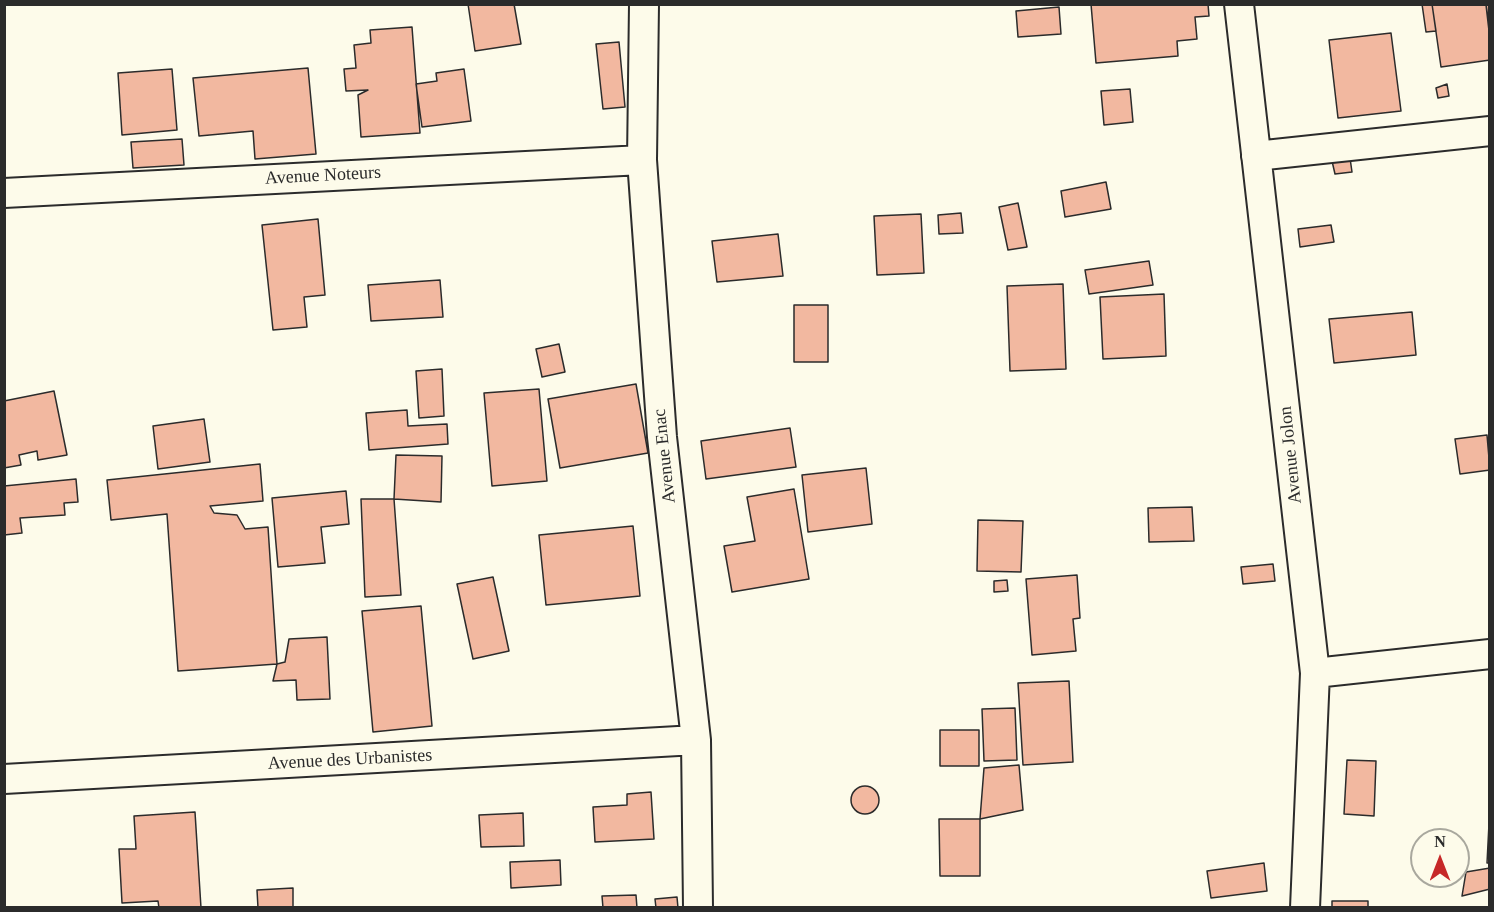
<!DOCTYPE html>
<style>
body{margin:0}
#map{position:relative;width:1494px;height:912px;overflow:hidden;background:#fdfbea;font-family:"Times New Roman",serif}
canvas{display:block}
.frame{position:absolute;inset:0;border:6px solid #2b2b2b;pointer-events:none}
.north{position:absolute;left:1410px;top:828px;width:60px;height:60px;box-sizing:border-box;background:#fdfbea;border:2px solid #a9a89e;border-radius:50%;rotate:0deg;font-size:16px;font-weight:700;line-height:24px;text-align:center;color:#2b2b2b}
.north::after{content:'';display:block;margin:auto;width:21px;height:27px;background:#c62828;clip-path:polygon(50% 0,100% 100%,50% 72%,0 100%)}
</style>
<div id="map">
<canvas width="1494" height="912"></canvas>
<div class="frame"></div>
<div class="north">N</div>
</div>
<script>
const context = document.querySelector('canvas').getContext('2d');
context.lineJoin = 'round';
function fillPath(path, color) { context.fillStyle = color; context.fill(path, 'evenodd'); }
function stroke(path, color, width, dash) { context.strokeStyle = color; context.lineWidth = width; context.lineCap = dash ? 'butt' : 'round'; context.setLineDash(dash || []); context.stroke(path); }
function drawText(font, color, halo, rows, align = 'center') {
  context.font = font + ' "Times New Roman",serif'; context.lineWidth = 4.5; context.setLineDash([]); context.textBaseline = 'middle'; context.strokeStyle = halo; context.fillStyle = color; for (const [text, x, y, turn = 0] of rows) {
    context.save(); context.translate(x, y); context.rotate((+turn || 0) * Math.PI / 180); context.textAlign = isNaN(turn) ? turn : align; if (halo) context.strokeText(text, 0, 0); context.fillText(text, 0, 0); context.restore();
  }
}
const building = new Path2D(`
 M 468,4 L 514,4 L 521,44 L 475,51 Z
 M 1091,4 L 1208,4 L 1209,16 L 1195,17 L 1197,39 L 1177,41 L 1178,56 L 1096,63 Z
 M 1422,4 L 1432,4 L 1436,31 L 1426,32 Z
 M 1432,4 L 1486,4 L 1490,32 L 1490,60 L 1441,67 Z
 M 1486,5 L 1490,5 L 1490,31 L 1489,31 Z
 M 1059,7 L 1061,34 L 1018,37 L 1016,11 Z
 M 412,27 L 420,133 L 361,137 L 358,95 L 368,90 L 346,91 L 344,69 L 356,68 L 354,45 L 371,43 L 370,30 Z
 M 1391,33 L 1401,111 L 1338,118 L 1329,40 Z
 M 619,42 L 625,107 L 603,109 L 596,44 Z
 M 308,68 L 316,154 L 255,159 L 253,131 L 199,136 L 193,78 Z
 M 172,69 L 177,130 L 122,135 L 118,73 Z
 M 464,69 L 471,121 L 422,127 L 416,84 L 437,81 L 436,73 Z
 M 1447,84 L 1449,96 L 1438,98 L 1436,88 Z
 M 1130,89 L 1133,122 L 1104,125 L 1101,91 Z
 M 182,139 L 184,165 L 133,168 L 131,142 Z
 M 1350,158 L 1352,172 L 1335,174 L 1332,161 Z
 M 1106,182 L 1111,209 L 1065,217 L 1061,191 Z
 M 1018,203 L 1027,247 L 1008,250 L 999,207 Z
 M 961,213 L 963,233 L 939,234 L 938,215 Z
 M 921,214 L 924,273 L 877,275 L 874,216 Z
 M 318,219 L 325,295 L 304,297 L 307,327 L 273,330 L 262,225 Z
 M 1331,225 L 1334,242 L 1300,247 L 1298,229 Z
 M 778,234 L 783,276 L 717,282 L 712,241 Z
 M 1149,261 L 1153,285 L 1089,294 L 1085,270 Z
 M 440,280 L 443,317 L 371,321 L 368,285 Z
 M 1063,284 L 1066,369 L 1010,371 L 1007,286 Z
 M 1164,294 L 1166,356 L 1103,359 L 1100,297 Z
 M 794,305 L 828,305 L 828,362 L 794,362 Z
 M 1412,312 L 1416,355 L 1334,363 L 1329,319 Z
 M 559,344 L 565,372 L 542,377 L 536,349 Z
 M 442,369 L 444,416 L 419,418 L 416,371 Z
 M 636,384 L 648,453 L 560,468 L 548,399 Z
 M 539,389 L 547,481 L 492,486 L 484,393 Z
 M 54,391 L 67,455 L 38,460 L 37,451 L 19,455 L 21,465 L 4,468 L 4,401 Z
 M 407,410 L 408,426 L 447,424 L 448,444 L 369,450 L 366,413 Z
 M 204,419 L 210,462 L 158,469 L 153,426 Z
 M 790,428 L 796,467 L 706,479 L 701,441 Z
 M 1487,435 L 1490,470 L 1460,474 L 1455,439 Z
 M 396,455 L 442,456 L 441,502 L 394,499 Z
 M 260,464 L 263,501 L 210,506 L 214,513 L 237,515 L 245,529 L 268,527 L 277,664 L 178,671 L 167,514 L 111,520 L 107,480 Z
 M 866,468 L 872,524 L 808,532 L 802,475 Z
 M 76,479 L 78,502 L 64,503 L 65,515 L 20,518 L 22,533 L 4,535 L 4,486 Z
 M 794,489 L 809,579 L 732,592 L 724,546 L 755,541 L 747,497 Z
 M 346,491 L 349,524 L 321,527 L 325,563 L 278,567 L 272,498 Z
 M 361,499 L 394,499 L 401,595 L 365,597 Z
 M 1192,507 L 1194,541 L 1149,542 L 1148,508 Z
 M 978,520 L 1023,521 L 1021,572 L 977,571 Z
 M 633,526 L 640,596 L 546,605 L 539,535 Z
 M 1273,564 L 1275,581 L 1243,584 L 1241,567 Z
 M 1077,575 L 1080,618 L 1073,619 L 1076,651 L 1032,655 L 1026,579 Z
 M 493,577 L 509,651 L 473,659 L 457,584 Z
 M 1007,580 L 1008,591 L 994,592 L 994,581 Z
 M 421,606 L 432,726 L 373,732 L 362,611 Z
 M 327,637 L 330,699 L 297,700 L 296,680 L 273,681 L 277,664 L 285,662 L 289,639 Z
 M 1069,681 L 1073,762 L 1023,765 L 1018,683 Z
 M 1015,708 L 1017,760 L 984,761 L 982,709 Z
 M 940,730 L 979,730 L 979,766 L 940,766 Z
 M 1347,760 L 1376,761 L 1374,816 L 1344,814 Z
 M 1019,765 L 1023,810 L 980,819 L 984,768 Z
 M851 800a14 14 0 1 1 28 0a14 14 0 1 1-28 0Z
 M 651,792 L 654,839 L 595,842 L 593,807 L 627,805 L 627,794 Z
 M 1490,804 L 1490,863 L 1487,863 Z
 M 195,812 L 201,908 L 159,908 L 158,901 L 122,903 L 119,849 L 136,849 L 134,816 Z
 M 523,813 L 524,846 L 481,847 L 479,815 Z
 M 939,819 L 980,819 L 980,876 L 940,876 Z
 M 560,860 L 561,885 L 511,888 L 510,862 Z
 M 1264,863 L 1267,891 L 1211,898 L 1207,871 Z
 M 1490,868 L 1490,889 L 1462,896 L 1466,872 Z
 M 293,888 L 293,908 L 258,908 L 257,890 Z
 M 636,895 L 637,908 L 603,908 L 602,896 Z
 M 677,897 L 678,908 L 656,908 L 655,899 Z
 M 1332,901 L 1368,901 L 1368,908 L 1332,908 Z`);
fillPath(building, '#f2b8a0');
stroke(building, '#2b2b2b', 1.5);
const minor = new Path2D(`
 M 644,4 L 642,160 L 662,437 L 696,740 L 698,908
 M 1239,4 L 1315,673 L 1305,908
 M 1256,156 L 1490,131
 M 4,193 L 642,160
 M 1315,673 L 1490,654
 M 4,779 L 696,740`);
stroke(minor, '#2b2b2b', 32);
stroke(minor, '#fdfbea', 28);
drawText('18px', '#2b2b2b', '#fdfbea', [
 ["Avenue Noteurs",323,176,-3],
 ["Avenue Jolon",1291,455,-96],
 ["Avenue Enac",665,456,-96],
 ["Avenue des Urbanistes",350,760,-3]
]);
</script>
